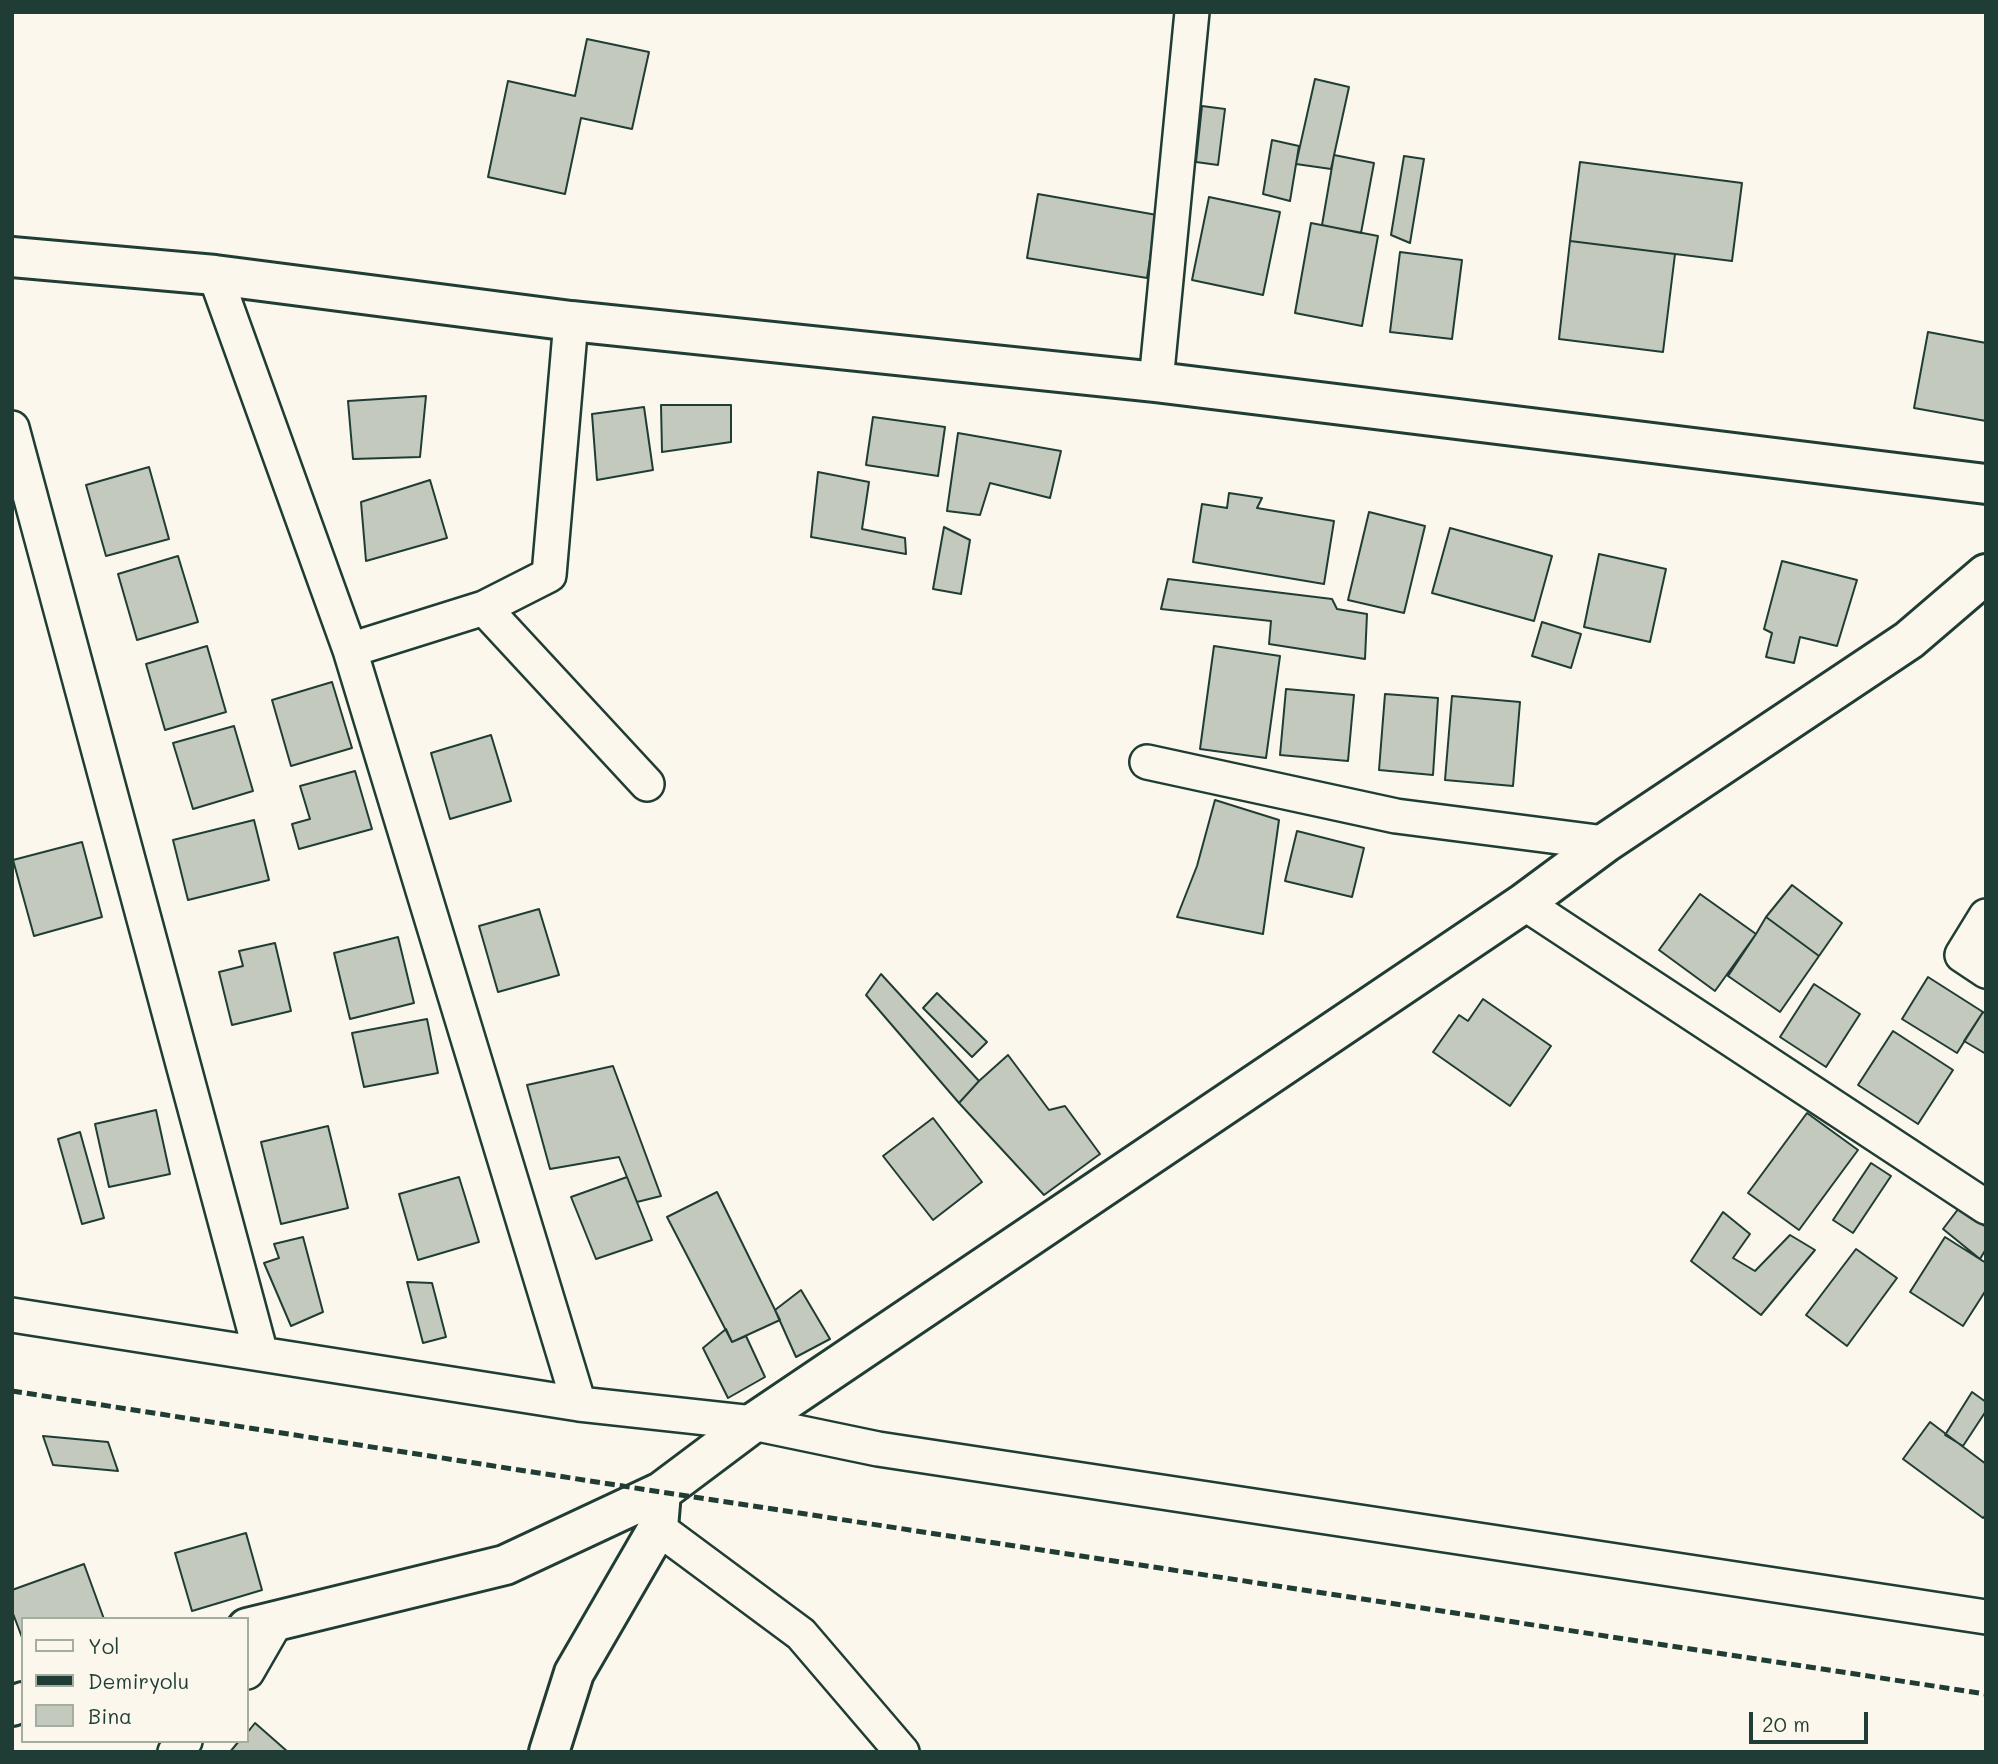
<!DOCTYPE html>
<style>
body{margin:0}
#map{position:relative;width:1998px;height:1764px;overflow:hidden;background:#fbf7ec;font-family:Mali,sans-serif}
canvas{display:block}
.frame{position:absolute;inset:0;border:14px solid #1f3d34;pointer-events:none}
.legend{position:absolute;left:21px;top:1617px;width:228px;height:126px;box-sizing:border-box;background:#fbf7ec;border:2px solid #a3ada2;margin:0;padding:9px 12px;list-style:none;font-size:21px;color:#1f3d34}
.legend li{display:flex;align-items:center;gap:14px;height:35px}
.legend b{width:35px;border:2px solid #a3ada2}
.scale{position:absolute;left:1749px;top:1712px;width:119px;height:32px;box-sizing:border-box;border:4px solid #1f3d34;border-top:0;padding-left:9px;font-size:21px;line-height:24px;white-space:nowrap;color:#1f3d34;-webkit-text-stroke:5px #fbf7ec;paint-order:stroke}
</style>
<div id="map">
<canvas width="1998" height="1764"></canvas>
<div class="frame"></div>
<ul class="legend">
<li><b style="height:9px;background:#fbf7ec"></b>Yol</li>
<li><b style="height:9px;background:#1f3d34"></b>Demiryolu</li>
<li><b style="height:19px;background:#c4c9be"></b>Bina</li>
</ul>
<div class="scale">20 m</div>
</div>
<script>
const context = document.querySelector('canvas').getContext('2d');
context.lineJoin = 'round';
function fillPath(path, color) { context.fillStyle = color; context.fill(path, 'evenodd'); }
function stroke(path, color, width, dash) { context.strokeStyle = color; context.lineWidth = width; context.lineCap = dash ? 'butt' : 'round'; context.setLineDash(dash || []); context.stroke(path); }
const building = new Path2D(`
 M 587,39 L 649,52 L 632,129 L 581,118 L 565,194 L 488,177 L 508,81 L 575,96 Z
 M 1315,79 L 1349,87 L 1331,169 L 1296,164 Z
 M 1202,106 L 1225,109 L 1218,165 L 1196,162 Z
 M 1272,140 L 1299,146 L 1290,201 L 1263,194 Z
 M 1334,155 L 1374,163 L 1361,233 L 1322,225 Z
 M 1404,156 L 1424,159 L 1410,243 L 1391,235 Z
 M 1580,162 L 1742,183 L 1732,261 L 1570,241 Z
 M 1038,194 L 1157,215 L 1147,278 L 1027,258 Z
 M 1209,197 L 1280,212 L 1263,295 L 1192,280 Z
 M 1311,223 L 1378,236 L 1362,326 L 1295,313 Z
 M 1570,241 L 1675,254 L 1663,352 L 1559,339 Z
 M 1400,252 L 1462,260 L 1452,339 L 1390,332 Z
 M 1928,332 L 1986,343 L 1986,421 L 1914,408 Z
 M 426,396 L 420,457 L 353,459 L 348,401 Z
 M 661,405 L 731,405 L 731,442 L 662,452 Z
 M 644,407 L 653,470 L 597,480 L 592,414 Z
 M 873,417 L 945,427 L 938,476 L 866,465 Z
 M 958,433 L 1061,451 L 1050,498 L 990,483 L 980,515 L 947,511 Z
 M 149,467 L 169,539 L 106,556 L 86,485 Z
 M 818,472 L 869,482 L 862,529 L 905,538 L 906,554 L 811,537 Z
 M 430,480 L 447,538 L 366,561 L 361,502 Z
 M 1229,493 L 1262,498 L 1257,508 L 1334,521 L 1324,584 L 1193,562 L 1202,504 L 1227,508 Z
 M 1369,512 L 1425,526 L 1404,613 L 1348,600 Z
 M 944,527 L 970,540 L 961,594 L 933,589 Z
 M 1450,528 L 1552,556 L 1534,621 L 1432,593 Z
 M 1599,554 L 1666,569 L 1650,642 L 1584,627 Z
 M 178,556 L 198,622 L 137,640 L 118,574 Z
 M 1782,561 L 1857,580 L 1837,646 L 1800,637 L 1794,663 L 1766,657 L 1772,633 L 1764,629 Z
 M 1168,579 L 1332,599 L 1337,609 L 1367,614 L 1365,659 L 1269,644 L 1271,621 L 1161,609 Z
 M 1542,622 L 1581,634 L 1571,668 L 1532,656 Z
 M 207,646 L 226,712 L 165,730 L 146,664 Z
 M 1214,646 L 1280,656 L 1266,758 L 1200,749 Z
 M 332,682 L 352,748 L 291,766 L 272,700 Z
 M 1286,689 L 1354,695 L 1348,761 L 1280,755 Z
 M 1385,694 L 1438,698 L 1433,775 L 1379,770 Z
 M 1452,696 L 1520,702 L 1513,786 L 1445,780 Z
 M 234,726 L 253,791 L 193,809 L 173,743 Z
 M 491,735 L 511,801 L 450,819 L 431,753 Z
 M 355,771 L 372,829 L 299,849 L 292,824 L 310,819 L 300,786 Z
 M 1215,800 L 1279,820 L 1263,934 L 1177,917 L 1197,866 Z
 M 254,820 L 269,880 L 188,900 L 173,840 Z
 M 1297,831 L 1364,848 L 1352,897 L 1285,881 Z
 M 82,842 L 102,917 L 34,936 L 13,860 Z
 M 1792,885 L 1842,923 L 1819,956 L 1766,917 Z
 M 1700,894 L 1756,934 L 1715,991 L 1659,950 Z
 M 539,909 L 559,975 L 498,992 L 479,926 Z
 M 1766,917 L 1819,956 L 1780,1012 L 1728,976 L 1756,934 Z
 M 398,937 L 414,1003 L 350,1019 L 334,953 Z
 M 275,943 L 291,1011 L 232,1025 L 219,972 L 243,966 L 239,951 Z
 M 881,974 L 979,1081 L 959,1103 L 866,995 Z
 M 1928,977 L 1983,1012 L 1957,1053 L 1902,1019 Z
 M 1814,984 L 1860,1014 L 1826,1067 L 1780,1037 Z
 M 937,993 L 987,1042 L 972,1057 L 923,1008 Z
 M 1483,999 L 1551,1046 L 1510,1106 L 1433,1052 L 1459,1015 L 1468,1021 Z
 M 1983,1012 L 1986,1014 L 1986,1054 L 1964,1041 Z
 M 427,1019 L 438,1073 L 364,1087 L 352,1033 Z
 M 1893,1031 L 1953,1070 L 1918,1124 L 1858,1085 Z
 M 1008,1055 L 1049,1110 L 1065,1106 L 1100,1154 L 1044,1195 L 959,1103 L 979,1081 Z
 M 613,1066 L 661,1196 L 637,1202 L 619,1157 L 550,1169 L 527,1085 Z
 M 156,1110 L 170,1174 L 109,1187 L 95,1124 Z
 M 1807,1113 L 1858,1150 L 1799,1230 L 1748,1193 Z
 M 933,1118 L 982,1182 L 933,1220 L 883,1156 Z
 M 328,1126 L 348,1208 L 281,1224 L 261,1142 Z
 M 80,1132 L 104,1218 L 82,1224 L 58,1139 Z
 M 1871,1163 L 1891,1176 L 1853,1233 L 1833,1220 Z
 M 459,1177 L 479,1242 L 418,1260 L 399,1194 Z
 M 627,1177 L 652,1240 L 596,1259 L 571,1197 Z
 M 717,1192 L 780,1320 L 732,1342 L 667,1217 Z
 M 1959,1208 L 1986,1227 L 1986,1249 L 1980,1259 L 1943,1229 Z
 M 1723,1212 L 1750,1234 L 1733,1258 L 1755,1271 L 1790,1235 L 1815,1250 L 1761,1315 L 1691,1261 Z
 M 303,1237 L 323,1312 L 291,1326 L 264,1263 L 279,1258 L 274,1244 Z
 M 1945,1237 L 1986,1263 L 1986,1290 L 1963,1326 L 1910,1292 Z
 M 1856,1249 L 1897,1278 L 1847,1346 L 1806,1315 Z
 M 407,1282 L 432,1283 L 446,1337 L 423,1343 Z
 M 801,1290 L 830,1339 L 796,1357 L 775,1310 Z
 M 726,1329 L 732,1342 L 746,1336 L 765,1377 L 728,1398 L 703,1348 Z
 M 1972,1392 L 1986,1402 L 1986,1411 L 1963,1446 L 1945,1435 Z
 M 1930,1422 L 1986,1464 L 1986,1515 L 1983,1518 L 1903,1459 Z
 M 43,1436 L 108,1442 L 118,1471 L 53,1465 Z
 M 246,1533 L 262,1590 L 192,1611 L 175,1553 Z
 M 84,1564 L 104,1619 L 23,1619 L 23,1640 L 12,1611 L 12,1590 Z
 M 255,1723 L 288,1752 L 230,1752 L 239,1741 L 247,1741 L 247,1733 Z`);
fillPath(building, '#c4c9be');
stroke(building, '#1f3d34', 2);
const minor = new Path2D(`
 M 215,275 L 350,650 L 579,1404 L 753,1423 L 878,1449 L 1986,1617
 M 1156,382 L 1192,12
 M 12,428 L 261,1354
 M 484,608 L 549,575 L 571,321
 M 350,650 L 484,608 L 647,784
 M 1147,762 L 1396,816 L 1605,843
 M 1524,903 L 1986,1207
 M 1986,916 L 1962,955 L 1986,971
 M 12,1315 L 579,1404
 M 658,1528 L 801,1634 L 902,1752
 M 247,1672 L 277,1620
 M 175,1752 L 185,1741`);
const tertiary = new Path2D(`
 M 247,1628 L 505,1565 L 661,1492 L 753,1423 L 1524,903 L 1605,843 L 1909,640 L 1986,574
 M 12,1706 L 23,1702
 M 549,1752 L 574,1673 L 658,1528 L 661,1492`);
const secondary = new Path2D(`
 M 12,257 L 215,275 L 571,321 L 1156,382 L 1986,484`);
stroke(minor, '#1f3d34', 38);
stroke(tertiary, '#1f3d34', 44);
stroke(secondary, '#1f3d34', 44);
stroke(minor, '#fbf7ec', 33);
stroke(tertiary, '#fbf7ec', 38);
stroke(secondary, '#fbf7ec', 38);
stroke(new Path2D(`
 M 12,1391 L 661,1492 L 1986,1694`), '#1f3d34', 5, [10, 5]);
</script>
